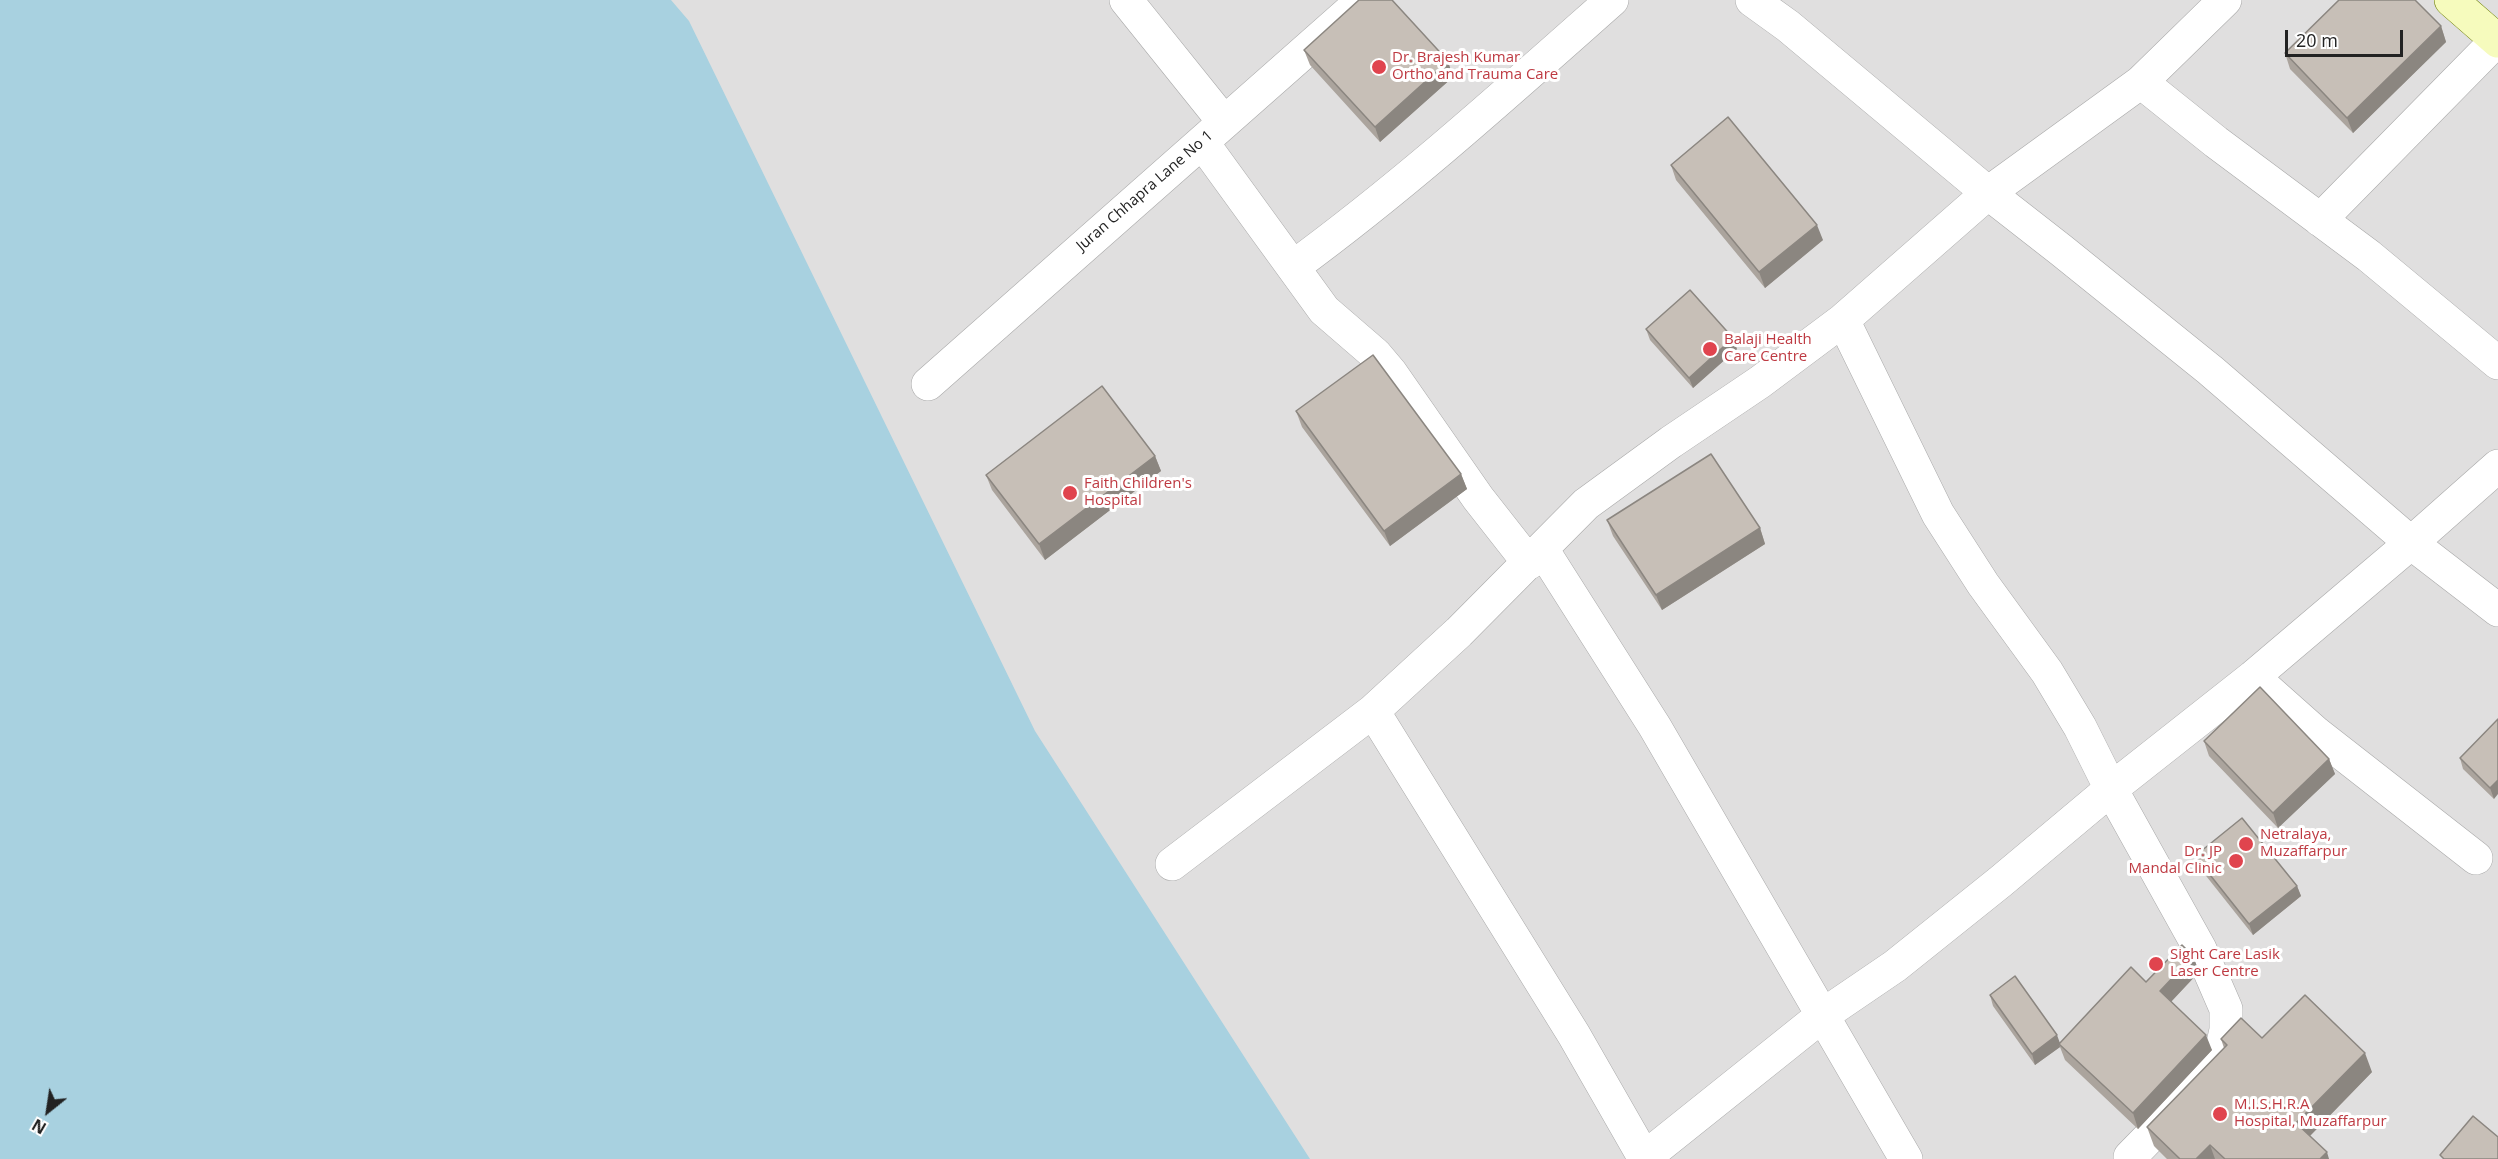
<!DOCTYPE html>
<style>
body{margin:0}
#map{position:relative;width:2498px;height:1159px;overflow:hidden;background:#f2efe8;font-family:"Open Sans",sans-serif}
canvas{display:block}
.north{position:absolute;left:18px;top:1081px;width:60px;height:60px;-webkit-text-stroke:4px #fff;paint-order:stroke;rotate:210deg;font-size:16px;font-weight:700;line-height:24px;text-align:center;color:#222}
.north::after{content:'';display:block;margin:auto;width:21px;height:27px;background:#222;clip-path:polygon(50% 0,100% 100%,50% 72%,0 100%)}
.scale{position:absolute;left:2285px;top:30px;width:118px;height:27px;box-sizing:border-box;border:3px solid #222;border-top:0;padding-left:8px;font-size:18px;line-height:21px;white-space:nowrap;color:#222;-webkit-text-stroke:4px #fff;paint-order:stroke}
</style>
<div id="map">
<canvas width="2498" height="1159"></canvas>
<div class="north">N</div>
<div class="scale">20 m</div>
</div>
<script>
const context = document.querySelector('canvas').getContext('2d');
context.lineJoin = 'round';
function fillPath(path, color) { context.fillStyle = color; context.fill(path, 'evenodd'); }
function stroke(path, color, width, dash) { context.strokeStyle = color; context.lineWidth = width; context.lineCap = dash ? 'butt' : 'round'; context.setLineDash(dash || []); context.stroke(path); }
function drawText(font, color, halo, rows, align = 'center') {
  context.font = font + ' "Open Sans",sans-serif'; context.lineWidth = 6; context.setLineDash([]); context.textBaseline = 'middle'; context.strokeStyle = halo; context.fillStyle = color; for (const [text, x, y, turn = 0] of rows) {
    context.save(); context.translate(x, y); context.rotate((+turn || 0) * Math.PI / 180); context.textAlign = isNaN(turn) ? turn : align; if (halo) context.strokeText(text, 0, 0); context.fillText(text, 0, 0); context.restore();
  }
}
fillPath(new Path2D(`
 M 0,0 L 2498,0 L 2498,1159 L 0,1159 Z`), '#e0dfdf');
fillPath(new Path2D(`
 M 0,0 L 671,0 L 689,21 L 1035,731 L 1310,1159 L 0,1159 Z`), '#a8d1e0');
const street = new Path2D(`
 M 1126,0 L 1224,122
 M 1752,0 L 1788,26 L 1988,193 L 2061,250 L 2210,370 L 2411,543 L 2498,610
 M 2141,82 L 2216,142 L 2369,256 L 2498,363
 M 1202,142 L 1324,310 L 1375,354 L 1391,373 L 1478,498 L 1529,563
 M 2320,220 L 2497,40
 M 1293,267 C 1405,185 1508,92 1612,0
 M 1843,320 L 1938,514 L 1983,584 L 2047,672 L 2080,727 L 2111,789 L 2200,949 L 2226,1009 L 2226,1030 L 2221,1052 L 2212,1073 L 2130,1157
 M 928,384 L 1363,0
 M 1542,549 L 1655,727 L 1906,1159
 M 2253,677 L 2316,733 L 2476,858
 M 1373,711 L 1574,1035 L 1645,1159
 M 1172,864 L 1373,711 L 1459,632 L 1586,504 L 1671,442 L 1760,382 L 1843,320 L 1988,193 L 2141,82 L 2225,0
 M 1643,1159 L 1823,1015 L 1895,966 L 2000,882 L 2111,789 L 2253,677 L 2411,543 L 2498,466`);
const secondary = new Path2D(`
 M 2451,0 L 2498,41`);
stroke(street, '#a9a9a9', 34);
stroke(secondary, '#6d7f02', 34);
stroke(street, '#fff', 33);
stroke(secondary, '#f6fbbd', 33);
fillPath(new Path2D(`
 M 2441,26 L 2446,42 L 2353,133 L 2290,69 L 2285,53 Z
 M 1304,50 L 1453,77 L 1380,142 L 1310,65 Z
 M 1671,165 L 1823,240 L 1765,288 L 1676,180 Z
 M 1646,329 L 1737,349 L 1693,388 L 1650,340 Z
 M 1296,411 L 1461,474 L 1467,489 L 1390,546 L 1302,427 Z
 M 1155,456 L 1161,471 L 1045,560 L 992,490 L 986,475 Z
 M 1607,520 L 1760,528 L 1765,544 L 1662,610 L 1613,536 Z
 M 2498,719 L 2494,799 L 2463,769 L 2460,758 Z
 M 2204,741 L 2329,759 L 2335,774 L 2278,828 L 2209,756 Z
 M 2195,856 L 2297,886 L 2301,896 L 2253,935 L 2199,867 Z
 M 2193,956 L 2199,972 L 2171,1002 L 2212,1050 L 2138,1129 L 2065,1060 L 2060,1047 L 2035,1065 L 1993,1006 L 1990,995 L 2060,1043 L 2146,982 Z
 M 2262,1038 L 2372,1072 L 2310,1136 L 2329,1159 L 2167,1159 L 2154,1146 L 2147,1127 L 2224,1048 L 2221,1039 Z`), '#aba49d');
fillPath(new Path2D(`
 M 2441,26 L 2446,42 L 2353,133 L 2347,118 Z
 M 1448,61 L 1453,77 L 1380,142 L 1375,127 Z
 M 1817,225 L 1823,240 L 1765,288 L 1759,272 Z
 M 1733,338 L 1737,349 L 1693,388 L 1689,378 Z
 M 1155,456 L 1161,471 L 1045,560 L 1039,544 Z
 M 1461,474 L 1467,489 L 1390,546 L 1384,531 Z
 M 1760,528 L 1765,544 L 1662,610 L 1656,595 Z
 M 2329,759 L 2335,774 L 2278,828 L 2273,813 Z
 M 2498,780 L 2498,794 L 2494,799 L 2490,788 Z
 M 2297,886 L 2301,896 L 2253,935 L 2249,924 Z
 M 2193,956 L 2199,972 L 2166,1007 L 2160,991 Z
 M 2057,1035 L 2061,1046 L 2059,1044 L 2060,1047 L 2035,1065 L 2032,1054 Z
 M 2206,1035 L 2212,1050 L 2138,1129 L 2133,1113 Z
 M 2365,1053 L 2372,1072 L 2303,1143 L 2296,1123 Z
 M 2210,1145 L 2215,1159 L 2196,1159 Z
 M 2327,1152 L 2329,1159 L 2320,1159 Z`), '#8b8680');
const building = new Path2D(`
 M 1359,0 L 1392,0 L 1448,61 L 1375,127 L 1304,50 Z
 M 2339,0 L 2415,0 L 2441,26 L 2347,118 L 2285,53 Z
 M 1728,117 L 1817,225 L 1759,272 L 1671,165 Z
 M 1690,290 L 1733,338 L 1689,378 L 1646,329 Z
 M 1373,355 L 1461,474 L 1384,531 L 1296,411 Z
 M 1102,386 L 1155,456 L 1039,544 L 986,475 Z
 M 1711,454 L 1760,528 L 1656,595 L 1607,520 Z
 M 2260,687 L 2329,759 L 2273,813 L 2204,741 Z
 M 2498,719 L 2498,780 L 2490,788 L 2460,758 Z
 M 2242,818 L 2297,886 L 2249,924 L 2195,856 Z
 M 2182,945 L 2193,956 L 2160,991 L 2206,1035 L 2133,1113 L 2059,1044 L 2131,967 L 2146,982 Z
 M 2015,976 L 2057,1035 L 2032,1054 L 1990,995 Z
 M 2305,995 L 2365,1053 L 2296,1123 L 2327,1152 L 2320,1159 L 2225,1159 L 2210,1145 L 2196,1159 L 2180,1159 L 2147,1127 L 2227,1045 L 2221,1039 L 2241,1018 L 2262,1038 Z
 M 2473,1116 L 2498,1137 L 2498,1159 L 2444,1159 L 2440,1155 Z`);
fillPath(building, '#c7bfb7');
stroke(building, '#8b8680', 1.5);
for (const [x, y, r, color] of [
 [1379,67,8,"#e0444e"],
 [1710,349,8,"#e0444e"],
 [1070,493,8,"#e0444e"],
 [2246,844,8,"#e0444e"],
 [2236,861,8,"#e0444e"],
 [2156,964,8,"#e0444e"],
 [2220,1114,8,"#e0444e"]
]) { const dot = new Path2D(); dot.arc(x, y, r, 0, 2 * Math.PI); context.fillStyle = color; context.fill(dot); stroke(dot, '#fff', 2); }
drawText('15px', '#be3a42', '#fff', [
 ["Dr. Brajesh Kumar",1392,58],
 ["Ortho and Trauma Care",1392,75],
 ["Balaji Health",1724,340],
 ["Care Centre",1724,357],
 ["Faith Children's",1084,484],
 ["Hospital",1084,501],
 ["Netralaya,",2260,835],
 ["Muzaffarpur",2260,852],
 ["Dr. JP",2222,852,"right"],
 ["Mandal Clinic",2222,869,"right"],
 ["Sight Care Lasik",2170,955],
 ["Laser Centre",2170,972],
 ["M.I.S.H.R.A",2234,1105],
 ["Hospital, Muzaffarpur",2234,1122]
], 'left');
drawText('15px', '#222', '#fff', [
 ["Juran Chhapra Lane No 1",1145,191,-41]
]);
</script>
